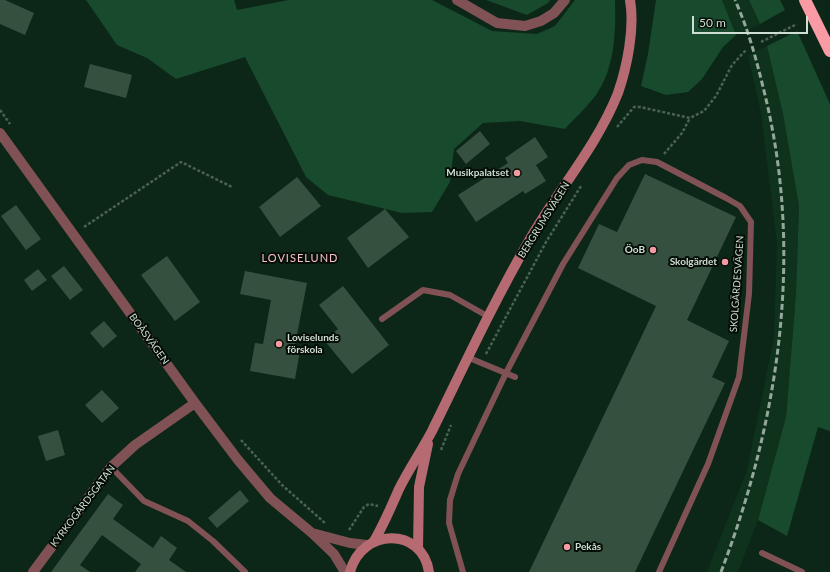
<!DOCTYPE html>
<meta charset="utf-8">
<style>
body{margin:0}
#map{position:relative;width:830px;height:572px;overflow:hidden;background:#0c2717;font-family:Lato,sans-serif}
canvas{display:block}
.scale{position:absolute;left:692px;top:16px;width:116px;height:18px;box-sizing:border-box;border:2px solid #cfded3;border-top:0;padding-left:5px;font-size:12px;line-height:14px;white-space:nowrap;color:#cfded3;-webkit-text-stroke:3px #040d06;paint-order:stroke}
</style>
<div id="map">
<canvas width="830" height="572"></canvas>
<div class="scale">50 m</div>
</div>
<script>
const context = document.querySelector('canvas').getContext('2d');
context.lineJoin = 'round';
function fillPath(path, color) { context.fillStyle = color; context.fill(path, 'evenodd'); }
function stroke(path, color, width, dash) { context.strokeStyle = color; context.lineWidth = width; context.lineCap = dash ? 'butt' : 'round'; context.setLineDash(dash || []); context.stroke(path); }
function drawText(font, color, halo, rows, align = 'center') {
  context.font = font + ' Lato,sans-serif'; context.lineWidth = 4; context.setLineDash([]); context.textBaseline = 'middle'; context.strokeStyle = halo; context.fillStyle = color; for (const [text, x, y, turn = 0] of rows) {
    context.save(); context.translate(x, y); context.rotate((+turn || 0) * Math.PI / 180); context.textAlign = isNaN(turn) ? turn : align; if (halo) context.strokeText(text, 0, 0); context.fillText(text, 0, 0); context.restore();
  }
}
fillPath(new Path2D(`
 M 722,0 L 749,0 L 760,24 L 736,35 Z
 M 767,46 L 783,114 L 799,206 L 796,294 L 786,417 L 758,520 L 738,572 L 707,572 L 747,470 L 774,338 L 777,243 L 761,113 L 748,55 Z`), '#0f321d');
fillPath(new Path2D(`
 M 86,0 L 234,0 L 237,10 L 289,0 L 432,0 L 492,31 L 537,34 L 555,26 L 575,0 L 615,0 C 616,31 615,68 596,95 C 587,107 575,118 565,129 L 520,121 L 483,123 L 454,149 L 450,182 L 432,212 L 402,213 L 328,195 L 306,177 L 245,57 L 176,79 L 147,58 L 117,45 Z
 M 486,0 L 550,0 L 548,3 L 527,15 Z
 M 656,0 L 722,0 L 736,35 L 723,47 L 702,79 L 688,92 L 666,95 L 641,86 L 648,54 Z
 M 749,0 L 780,0 L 785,10 L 760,24 Z
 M 797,31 L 830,104 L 830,431 L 818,427 L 787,536 L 758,520 L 786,417 L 796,294 L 799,206 L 783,114 L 767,46 Z`), '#184a2d');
fillPath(new Path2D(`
 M 0,0 L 5,0 L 34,13 L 25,35 L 0,24 Z
 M 90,64 L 132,75 L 126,98 L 84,87 Z
 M 480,131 L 490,144 L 466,164 L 456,151 Z
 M 535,137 L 548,157 L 536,165 L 546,181 L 525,194 L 523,191 L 476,222 L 458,195 L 508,163 L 505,158 Z
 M 645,174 L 736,217 L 687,320 L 729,341 L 712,377 L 725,383 L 635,572 L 529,572 L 656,306 L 578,268 L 599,224 L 617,232 Z
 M 297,177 L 321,206 L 280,237 L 259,207 Z
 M 16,205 L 41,239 L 26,250 L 1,216 Z
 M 385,209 L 409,237 L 368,268 L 347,238 Z
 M 167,256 L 200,302 L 175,321 L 141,275 Z
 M 64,266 L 83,290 L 70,300 L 51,276 Z
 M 38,269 L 47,280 L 32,291 L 24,280 Z
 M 245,271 L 307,283 L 294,350 L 300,351 L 295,379 L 250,371 L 255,343 L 263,344 L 271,300 L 240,294 Z
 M 343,286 L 389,345 L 352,374 L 324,340 L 338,329 L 319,305 Z
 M 104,321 L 117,336 L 103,348 L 90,333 Z
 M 102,390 L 119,408 L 102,423 L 85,405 Z
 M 58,430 L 65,455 L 46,461 L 38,436 Z
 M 240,490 L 249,501 L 217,528 L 208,518 Z
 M 108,494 L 123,505 L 113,519 L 153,548 L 161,536 L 177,548 L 169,560 L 186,572 L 135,572 L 141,564 L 102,535 L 80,565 L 90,572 L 51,572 Z`), '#35503e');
stroke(new Path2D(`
 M 761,42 L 797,24
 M 0,110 L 10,124
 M 617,127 L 634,107 L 640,107 L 690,118 L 704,111 L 716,96 L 732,65 L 746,50
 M 664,154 L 682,133 L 690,118
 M 84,227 L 181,162 L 232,187
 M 486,354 L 546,242 L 581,186
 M 241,440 L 282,485 L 325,523
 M 441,450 L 451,425
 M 349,530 L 364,507 L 369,504 L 378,506`), '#4a6153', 2.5, [3, 2]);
stroke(new Path2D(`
 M 382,319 L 423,290 L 450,295 L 489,317
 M 467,357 L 515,377
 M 111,467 L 144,501 L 188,521 L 213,541 L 245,572
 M 762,553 L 802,572
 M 463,572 L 449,523 L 450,500 L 458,474 L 506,373 L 563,264 L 617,178 L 629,165 L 642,160 L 657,162 L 726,198 L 740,206 L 751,222 L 749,294 L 739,377 L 708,464 L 659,572`), '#805155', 6);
stroke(new Path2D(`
 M 457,0 L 497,23 L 525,26 L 541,21 L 554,13 L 565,0
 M 0,133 L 195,403 L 238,460 L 270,498 L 312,533 L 334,554 L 345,572
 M 312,533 L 350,543 L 367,545
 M 33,572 L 111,467 L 135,445 L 195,403`), '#805155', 10);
stroke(new Path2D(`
 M 374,541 C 384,524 391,507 399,489 C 409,469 422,450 432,431 C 464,366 494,301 530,239 C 558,190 597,146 618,93 C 627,67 635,28 630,0
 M 418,549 L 419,487 L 428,444
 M 350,572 C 361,528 422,526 429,572`), '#b66b73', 10);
stroke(new Path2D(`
 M 805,0 L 830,51`), '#f99aa4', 12);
stroke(new Path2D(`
 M 721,572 C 779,420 804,255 765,95 C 757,62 749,31 735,0`), '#94a79a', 3, [6, 3]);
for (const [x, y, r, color] of [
 [517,173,4,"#f49aa3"],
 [653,250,4,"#f49aa3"],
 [725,262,4,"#f49aa3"],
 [279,344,4,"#f49aa3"],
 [567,547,4,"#f49aa3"]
]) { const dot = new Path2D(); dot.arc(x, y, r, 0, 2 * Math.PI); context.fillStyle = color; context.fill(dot); stroke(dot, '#040d06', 1.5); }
drawText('bold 10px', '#cfded3', '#040d06', [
 ["Musikpalatset",509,173],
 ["ÖoB",645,250],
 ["Skolgärdet",717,262],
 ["Loviselunds",287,338,"left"],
 ["förskola",287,350,"left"],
 ["Pekås",575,547,"left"]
], 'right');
drawText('10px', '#cfded3', '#040d06', [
 ["BERGRUMSVÄGEN",544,220,-58],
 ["SKOLGÄRDESVÄGEN",737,284,-86],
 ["BOÅSVÄGEN",149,339,54],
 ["KYRKOGÅRDSGATAN",83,506,-53]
]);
context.letterSpacing = '1px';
drawText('11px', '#f8c3c7', '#040d06', [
 ["LOVISELUND",300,258]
]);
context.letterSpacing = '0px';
</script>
